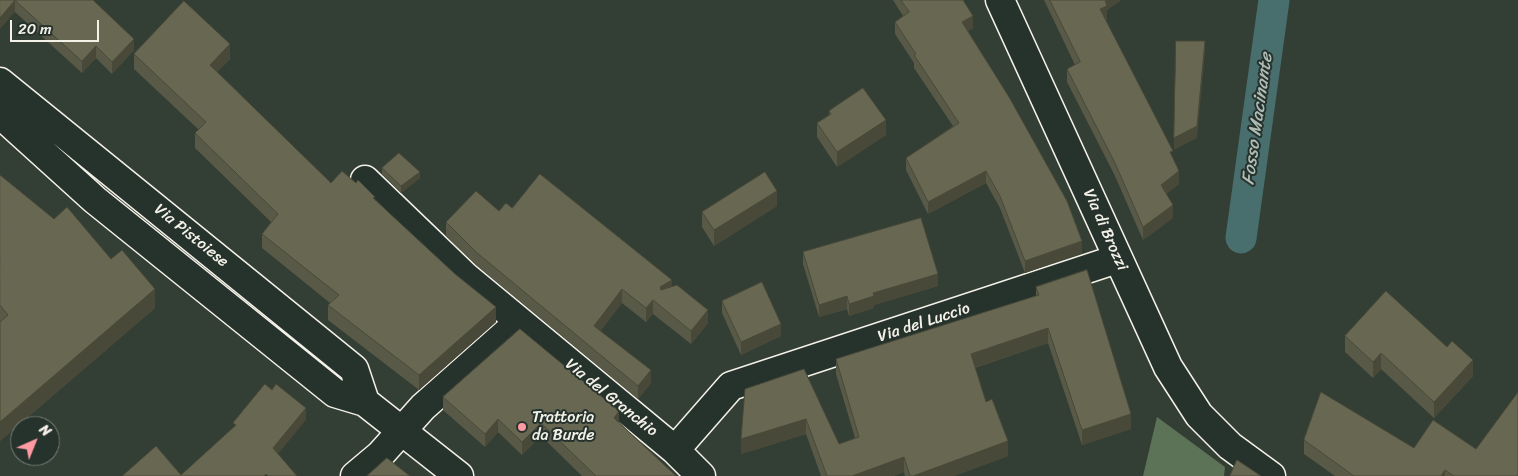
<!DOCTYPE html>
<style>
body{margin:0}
#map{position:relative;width:1518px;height:476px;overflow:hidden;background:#333e34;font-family:Sriracha,sans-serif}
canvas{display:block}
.north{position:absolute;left:10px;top:416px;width:50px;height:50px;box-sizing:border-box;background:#26332d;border:1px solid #787f78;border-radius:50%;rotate:44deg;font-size:14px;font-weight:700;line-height:20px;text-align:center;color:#f4f1e8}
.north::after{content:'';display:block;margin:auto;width:18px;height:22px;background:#ff9aa2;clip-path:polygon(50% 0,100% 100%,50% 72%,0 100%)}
.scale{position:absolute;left:10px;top:20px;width:89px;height:22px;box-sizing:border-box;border:2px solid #f4f1e8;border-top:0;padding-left:6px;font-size:15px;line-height:18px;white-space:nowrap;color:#f4f1e8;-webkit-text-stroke:4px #26332d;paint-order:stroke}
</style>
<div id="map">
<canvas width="1518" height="476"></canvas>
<div class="north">N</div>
<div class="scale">20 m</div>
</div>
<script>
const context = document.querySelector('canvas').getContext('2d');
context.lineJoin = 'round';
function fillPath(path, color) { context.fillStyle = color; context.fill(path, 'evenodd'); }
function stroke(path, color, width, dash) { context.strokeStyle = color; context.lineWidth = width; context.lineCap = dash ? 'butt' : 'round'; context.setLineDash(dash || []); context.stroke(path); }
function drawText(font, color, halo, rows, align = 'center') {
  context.font = font + ' Sriracha,sans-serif'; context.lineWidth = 4; context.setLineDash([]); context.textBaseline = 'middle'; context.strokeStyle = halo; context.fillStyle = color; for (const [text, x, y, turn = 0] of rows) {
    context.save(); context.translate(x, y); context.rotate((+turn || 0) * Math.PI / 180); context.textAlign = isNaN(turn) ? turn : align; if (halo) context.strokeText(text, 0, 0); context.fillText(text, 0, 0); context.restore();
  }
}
fillPath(new Path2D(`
 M 1157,417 L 1225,467 L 1224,476 L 1143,476 Z`), '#5d7357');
stroke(new Path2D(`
 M 1241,238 L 1274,0`), '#496e6e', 31);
const minor = new Path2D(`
 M 1000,0 L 1168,367 L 1199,415 L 1230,446 L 1271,476
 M 365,180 L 466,277 L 675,450 L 701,476
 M 675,450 L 731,386 L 1117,259
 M 355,476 L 380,455 L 423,407 L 519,322`);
const major = new Path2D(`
 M 0,82 L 354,369 L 365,402
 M 0,114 L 95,200 L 335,393 L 365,402 L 459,476`);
stroke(minor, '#f4f1e8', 31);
stroke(major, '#f4f1e8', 31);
stroke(minor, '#26332d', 28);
stroke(major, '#26332d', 28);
fillPath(new Path2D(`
 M 0,0 L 93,0 L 134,50 L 112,74 L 96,58 L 82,73 L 15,12 Z
 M 893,0 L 963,0 L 973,28 L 968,31 L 1082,253 L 1025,273 L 1000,208 L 986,183 L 928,214 L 906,170 L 906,158 L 953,126 L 914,68 L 914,63 L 895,34 L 895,22 L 903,16 Z
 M 1044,0 L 1121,0 L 1107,10 L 1107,19 L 1106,20 L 1173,158 L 1179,184 L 1166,194 L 1173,218 L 1143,240 L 1115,176 L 1067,82 L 1067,69 L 1075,65 Z
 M 134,54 L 230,59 L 217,72 L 331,183 L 375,199 L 496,322 L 419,390 L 328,320 L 328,305 L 330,303 L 262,248 L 262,234 L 271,222 L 195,148 L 195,133 L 199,130 L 134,69 Z
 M 829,111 L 886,135 L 837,167 L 817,137 L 817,123 L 829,115 Z
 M 382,168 L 420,178 L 401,193 L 382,174 Z
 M 0,175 L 54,219 L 111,259 L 155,308 L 0,441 Z
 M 777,206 L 714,246 L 702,227 L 702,212 Z
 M 512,208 L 672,287 L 708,323 L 691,344 L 653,314 L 646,322 L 622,303 L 600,331 L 651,383 L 638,399 L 476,265 L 446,236 L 446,222 Z
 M 803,252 L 938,286 L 874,305 L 874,308 L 849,316 L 847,309 L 819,317 L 803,264 Z
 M 1036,287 L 1131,429 L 1082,445 L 1048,343 L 975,368 L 986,402 L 1008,456 L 954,476 L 905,476 L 904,472 L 893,476 L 821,476 L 806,434 L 741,454 L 804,369 L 839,444 L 855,438 L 836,374 L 836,359 L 1036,296 Z
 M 722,301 L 781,336 L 741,355 L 722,313 Z
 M 1345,336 L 1473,376 L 1434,418 L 1381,369 L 1373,378 L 1345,352 Z
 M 443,397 L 619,422 L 676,476 L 582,476 L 541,436 L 522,455 L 498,432 L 485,447 L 443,410 Z
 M 1304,440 L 1414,448 L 1476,449 L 1518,476 L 1335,476 L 1304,454 Z`), '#595947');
fillPath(new Path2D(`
 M 15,0 L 15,12 L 0,29 L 0,18 Z
 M 1104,0 L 1121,0 L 1107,10 L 1107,19 L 1100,22 L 1100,9 Z
 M 973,16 L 973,28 L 962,35 L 962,22 Z
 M 134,39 L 134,50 L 112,74 L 112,62 Z
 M 1205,41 L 1205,53 L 1197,138 L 1174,150 L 1174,138 Z
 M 230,44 L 230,59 L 210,80 L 210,65 Z
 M 96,46 L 96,58 L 82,73 L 82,61 Z
 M 886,120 L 886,135 L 837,167 L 837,152 Z
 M 986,171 L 986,183 L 928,214 L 928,202 Z
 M 1179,171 L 1179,184 L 1161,198 L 1161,185 Z
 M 420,172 L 420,178 L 401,193 L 401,186 Z
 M 777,191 L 777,206 L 714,246 L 714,230 Z
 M 1173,205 L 1173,218 L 1143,240 L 1143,227 Z
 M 1082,241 L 1082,253 L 1025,273 L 1025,261 Z
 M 938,274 L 938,286 L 874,305 L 874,308 L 849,316 L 849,304 L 873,293 Z
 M 672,280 L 672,294 L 660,301 L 660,287 Z
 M 155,289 L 155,308 L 0,441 L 0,422 Z
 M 622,289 L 622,303 L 594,340 L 594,326 Z
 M 847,296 L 847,309 L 819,317 L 819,305 Z
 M 653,300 L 653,314 L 646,322 L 646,308 Z
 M 496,307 L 496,322 L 419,390 L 419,375 Z
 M 708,310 L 708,323 L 691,344 L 691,331 Z
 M 781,324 L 781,336 L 741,355 L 741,342 Z
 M 1048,328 L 1048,343 L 971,369 L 971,354 Z
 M 1381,353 L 1381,369 L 1373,378 L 1373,362 Z
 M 1473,360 L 1473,376 L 1434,418 L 1434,402 Z
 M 651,370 L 651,383 L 638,399 L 638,386 Z
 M 306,408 L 306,420 L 273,460 L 273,448 Z
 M 619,411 L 619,424 L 614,418 Z
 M 1131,414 L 1131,429 L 1082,445 L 1082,430 Z
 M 498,419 L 498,432 L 485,447 L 485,434 Z
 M 806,419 L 806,434 L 741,454 L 741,439 Z
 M 541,423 L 541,436 L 522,455 L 522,442 Z
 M 1008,441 L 1008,456 L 954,476 L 913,476 Z
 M 904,457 L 904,472 L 893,476 L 852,476 Z
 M 1445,470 L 1445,476 L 1441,476 Z`), '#494939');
const building = new Path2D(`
 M 0,0 L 15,0 L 0,18 Z
 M 15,0 L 93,0 L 134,39 L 112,62 L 96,46 L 82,61 Z
 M 901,0 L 963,0 L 973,16 L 962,22 L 1009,97 L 1067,201 L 1082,241 L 1025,261 L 1000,196 L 986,171 L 928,202 L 906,158 L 959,123 L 914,55 L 916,54 L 895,22 L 909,12 Z
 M 1050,0 L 1105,0 L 1107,6 L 1100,9 L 1173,151 L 1170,152 L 1179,171 L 1161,185 L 1173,205 L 1143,227 L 1115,163 L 1067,69 L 1080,62 Z
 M 184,1 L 230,44 L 210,65 L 331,183 L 342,171 L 356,183 L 358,180 L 375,197 L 373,198 L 455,274 L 496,307 L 419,375 L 328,305 L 339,295 L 262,234 L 278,214 L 195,133 L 206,122 L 134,54 Z
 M 1176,41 L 1205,41 L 1197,126 L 1174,138 Z
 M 863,88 L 886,120 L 837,152 L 817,123 L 831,114 L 829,111 Z
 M 399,153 L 420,172 L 401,186 L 382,168 Z
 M 765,172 L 777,191 L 714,230 L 702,212 Z
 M 540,174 L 672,280 L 660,287 L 661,290 L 677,285 L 708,310 L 691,331 L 653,300 L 646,308 L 622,289 L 594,326 L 651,370 L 638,386 L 476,252 L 446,222 L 476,191 L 499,211 L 506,203 L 512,208 Z
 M 0,175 L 54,219 L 67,207 L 111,259 L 122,250 L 155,289 L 0,422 L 0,322 L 8,315 L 0,305 Z
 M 921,218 L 938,274 L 873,293 L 874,296 L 849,304 L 847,296 L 819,305 L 803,252 Z
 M 1087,270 L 1131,414 L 1082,430 L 1048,328 L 971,354 L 986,402 L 992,399 L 1008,441 L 913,476 L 910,476 L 904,457 L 852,476 L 827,476 L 806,419 L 741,439 L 745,389 L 804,369 L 839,444 L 859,437 L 836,359 L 1039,295 L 1036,287 Z
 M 762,282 L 781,324 L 741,342 L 722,301 Z
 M 1386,291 L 1447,347 L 1452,341 L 1473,360 L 1434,402 L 1381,353 L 1373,362 L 1345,336 Z
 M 520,329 L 619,411 L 614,418 L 676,476 L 596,476 L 541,423 L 522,442 L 498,419 L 485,434 L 443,397 Z
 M 265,384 L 272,390 L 276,384 L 306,408 L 273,448 L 297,476 L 268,476 L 266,474 L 264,476 L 122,476 L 156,446 L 181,475 L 236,425 L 233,423 Z
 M 1321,392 L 1414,448 L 1433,420 L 1476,449 L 1518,392 L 1518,476 L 1454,476 L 1445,470 L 1441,476 L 1354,476 L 1304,440 Z
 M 387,458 L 410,476 L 367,476 Z
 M 1237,460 L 1261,476 L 1230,476 Z`);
fillPath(building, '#686852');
stroke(building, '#494939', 1);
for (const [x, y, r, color] of [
 [522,427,5,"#ff9aa2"]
]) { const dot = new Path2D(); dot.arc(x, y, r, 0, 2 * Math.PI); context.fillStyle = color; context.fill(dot); stroke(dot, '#26332d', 2); }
drawText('16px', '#f4f1e8', '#26332d', [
 ["Via di Brozzi",1105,230,66],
 ["Via Pistoiese",191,236,39],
 ["Via del Luccio",924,323,-18],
 ["Via del Granchio",611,398,39]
]);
drawText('16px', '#f4f1e8', '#26332d', [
 ["Trattoria",532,418],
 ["da Burde",532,436]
], 'left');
drawText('italic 18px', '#b0bdb7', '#26332d', [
 ["Fosso Macinante",1258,119,-82]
]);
</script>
